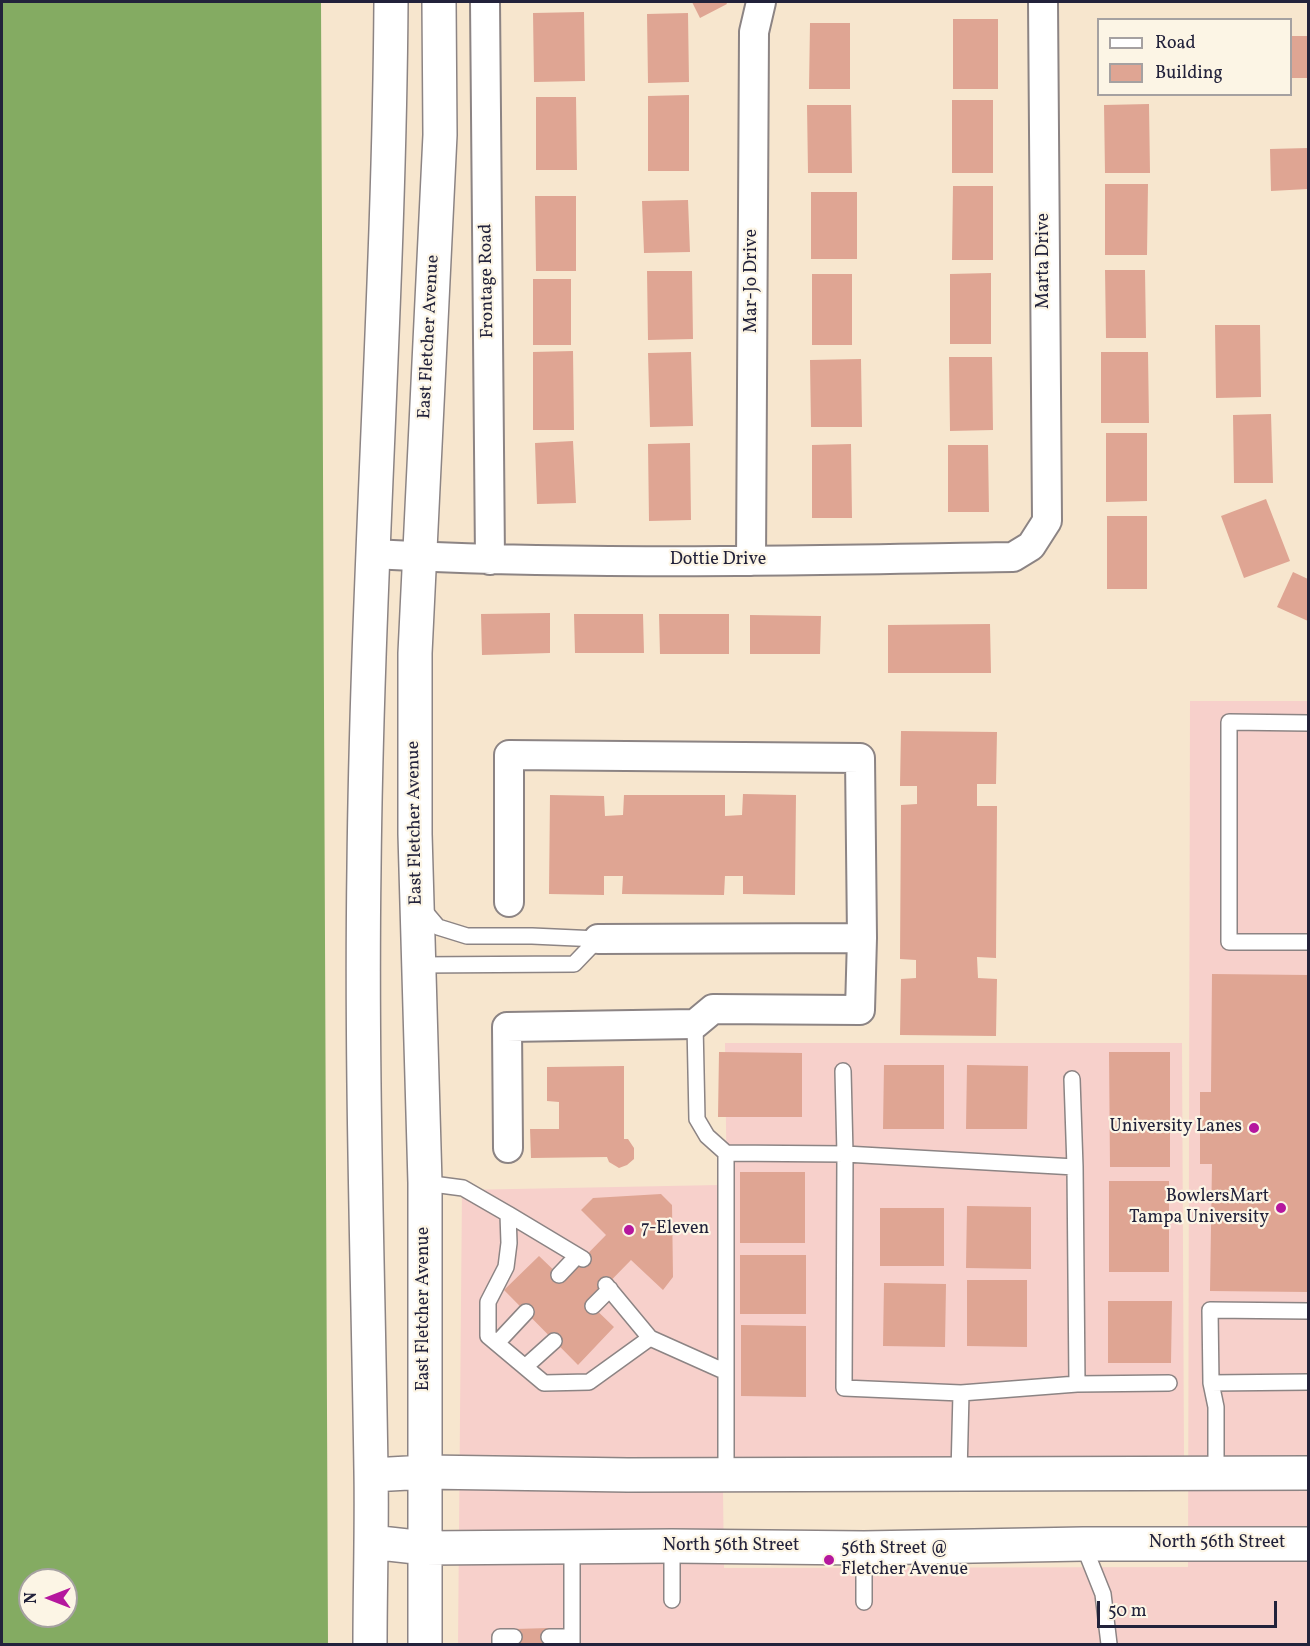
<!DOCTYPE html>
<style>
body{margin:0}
#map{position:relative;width:1310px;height:1646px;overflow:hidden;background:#f7e6ce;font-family:Vollkorn,serif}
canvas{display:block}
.frame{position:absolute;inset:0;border:3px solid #22223b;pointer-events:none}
.legend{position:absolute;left:1097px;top:18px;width:195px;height:78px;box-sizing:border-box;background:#fcf5e5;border:2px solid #a5a1a1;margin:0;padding:8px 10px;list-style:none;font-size:18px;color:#22223b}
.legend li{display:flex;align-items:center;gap:12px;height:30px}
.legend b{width:30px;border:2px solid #a5a1a1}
.north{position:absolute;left:18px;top:1568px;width:60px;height:60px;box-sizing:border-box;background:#fcf5e5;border:2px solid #a5a1a1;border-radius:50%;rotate:270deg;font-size:16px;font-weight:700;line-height:24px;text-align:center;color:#22223b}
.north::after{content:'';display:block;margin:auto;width:21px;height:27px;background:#b5179e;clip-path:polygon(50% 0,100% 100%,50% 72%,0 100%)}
.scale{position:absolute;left:1097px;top:1601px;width:180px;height:27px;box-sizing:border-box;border:3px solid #22223b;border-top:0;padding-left:8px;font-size:18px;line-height:21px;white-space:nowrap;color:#22223b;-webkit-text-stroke:4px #fcf5e5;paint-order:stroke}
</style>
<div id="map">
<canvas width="1310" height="1646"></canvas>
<div class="frame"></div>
<ul class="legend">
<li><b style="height:8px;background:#fff"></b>Road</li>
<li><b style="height:16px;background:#dfa593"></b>Building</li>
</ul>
<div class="north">N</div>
<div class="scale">50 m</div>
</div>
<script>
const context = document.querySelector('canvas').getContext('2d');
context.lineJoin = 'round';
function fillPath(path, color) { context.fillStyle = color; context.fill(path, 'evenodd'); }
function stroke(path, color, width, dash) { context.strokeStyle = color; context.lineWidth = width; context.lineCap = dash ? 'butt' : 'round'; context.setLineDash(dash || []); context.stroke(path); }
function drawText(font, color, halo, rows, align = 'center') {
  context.font = font + ' Vollkorn,serif'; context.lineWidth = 4.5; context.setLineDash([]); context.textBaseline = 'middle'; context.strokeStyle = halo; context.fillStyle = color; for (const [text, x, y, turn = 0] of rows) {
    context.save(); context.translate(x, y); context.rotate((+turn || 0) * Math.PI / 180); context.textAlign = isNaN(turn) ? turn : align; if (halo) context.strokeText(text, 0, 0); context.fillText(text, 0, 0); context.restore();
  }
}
fillPath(new Path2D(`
 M 1190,701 L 1308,701 L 1308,1644 L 458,1644 L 462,1190 L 719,1185 L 724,1568 L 1188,1567 Z
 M 725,1043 L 1182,1043 L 1184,1458 L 730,1459 Z`), '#f7d0cb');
fillPath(new Path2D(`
 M 2,2 L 321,2 L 328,1644 L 2,1644 ZM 30,1580 L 66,1580 L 66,1616 L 30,1616 Z`), '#84ab62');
fillPath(new Path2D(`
 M 692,2 L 726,2 L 727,4 L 700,18 Z
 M 584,12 L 585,81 L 534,82 L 533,13 Z
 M 688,13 L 689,82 L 648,83 L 647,14 Z
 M 953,19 L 998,19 L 998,89 L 953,89 Z
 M 810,23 L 850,23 L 850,89 L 809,89 Z
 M 1290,36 L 1308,36 L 1308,78 L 1290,78 Z
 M 689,95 L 689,171 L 648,171 L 648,96 Z
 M 536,97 L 576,97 L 577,170 L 536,170 Z
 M 952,100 L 993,100 L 993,173 L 952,173 Z
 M 1149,104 L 1150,173 L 1105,173 L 1104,105 Z
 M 807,105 L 851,105 L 852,173 L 808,173 Z
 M 1308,148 L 1308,189 L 1271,191 L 1270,149 Z
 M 1105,184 L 1148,184 L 1147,255 L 1105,255 Z
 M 953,186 L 993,186 L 993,260 L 952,260 Z
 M 811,192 L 857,192 L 857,259 L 811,259 Z
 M 535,196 L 576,196 L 576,271 L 536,271 Z
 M 688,200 L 690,252 L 644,253 L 642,201 Z
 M 1105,270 L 1145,270 L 1146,338 L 1106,338 Z
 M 647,271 L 692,271 L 693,339 L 648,340 Z
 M 991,273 L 991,344 L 950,344 L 950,274 Z
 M 812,274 L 852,274 L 852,345 L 812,345 Z
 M 533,279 L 571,279 L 571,345 L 533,345 Z
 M 1215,325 L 1260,325 L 1261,397 L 1216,398 Z
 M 573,351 L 574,430 L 533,430 L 533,352 Z
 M 691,352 L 693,426 L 650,427 L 648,353 Z
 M 1101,352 L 1148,352 L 1149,423 L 1101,423 Z
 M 949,357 L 992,357 L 993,430 L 950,431 Z
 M 861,359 L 862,427 L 811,427 L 810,360 Z
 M 1271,414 L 1273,483 L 1234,483 L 1233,415 Z
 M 1106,433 L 1147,433 L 1147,501 L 1106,502 Z
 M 573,441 L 576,503 L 537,504 L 535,443 Z
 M 690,443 L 691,520 L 649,521 L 648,444 Z
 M 851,444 L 852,518 L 812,518 L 812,445 Z
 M 948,445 L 988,445 L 989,512 L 948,512 Z
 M 1266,499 L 1290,561 L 1244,578 L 1221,516 Z
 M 1107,516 L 1147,516 L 1147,589 L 1107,589 Z
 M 1293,572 L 1308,579 L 1308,621 L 1277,607 Z
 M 550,613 L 550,653 L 482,655 L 481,614 Z
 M 574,614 L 643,614 L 644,653 L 575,653 Z
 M 659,614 L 729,614 L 729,654 L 660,654 Z
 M 750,615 L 821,616 L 820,654 L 750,654 Z
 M 990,624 L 991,673 L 888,673 L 888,625 Z
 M 901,731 L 997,732 L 996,784 L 977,784 L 977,806 L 997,806 L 996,958 L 977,957 L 978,978 L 997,979 L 996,1036 L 900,1035 L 901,979 L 916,978 L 916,960 L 900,959 L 901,805 L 917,804 L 917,786 L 900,786 Z
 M 743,794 L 796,795 L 795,895 L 743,894 L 743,876 L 725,876 L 724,895 L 622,894 L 623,876 L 604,876 L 604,895 L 549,894 L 550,795 L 604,796 L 605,816 L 623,815 L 624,795 L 725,795 L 725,816 L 742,815 Z
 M 1212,974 L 1308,975 L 1308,1292 L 1210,1291 L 1212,1164 L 1200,1164 L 1200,1092 L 1211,1092 Z
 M 719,1052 L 802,1053 L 802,1117 L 718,1117 Z
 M 1109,1052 L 1170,1052 L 1170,1167 L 1110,1167 Z
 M 884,1065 L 944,1065 L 944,1129 L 883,1129 Z
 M 967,1065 L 1028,1066 L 1027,1129 L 966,1129 Z
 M 624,1066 L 624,1139 L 628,1139 L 634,1148 L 634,1159 L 627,1165 L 619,1168 L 609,1162 L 607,1157 L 531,1158 L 530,1129 L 559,1129 L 559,1102 L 547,1101 L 547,1067 Z
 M 740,1172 L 805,1172 L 805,1243 L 740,1243 Z
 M 1109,1181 L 1169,1181 L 1169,1272 L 1109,1272 Z
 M 661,1194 L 672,1205 L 673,1277 L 663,1290 L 631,1260 L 589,1303 L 614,1327 L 578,1365 L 504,1290 L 539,1256 L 563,1279 L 606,1235 L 581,1210 L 593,1198 Z
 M 967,1206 L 1031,1207 L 1031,1269 L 966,1268 Z
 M 880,1208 L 944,1208 L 944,1266 L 880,1266 Z
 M 740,1255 L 806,1255 L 806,1314 L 740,1314 Z
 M 967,1280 L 1027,1280 L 1027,1347 L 967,1346 Z
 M 884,1283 L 946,1284 L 945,1347 L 883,1346 Z
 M 1108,1301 L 1172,1301 L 1171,1363 L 1108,1363 Z
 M 741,1325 L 806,1326 L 806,1397 L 741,1396 Z
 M 549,1628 L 550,1644 L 514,1644 L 514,1629 Z`), '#dfa593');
const service = new Path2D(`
 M 1308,723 L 1229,722 L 1229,942 L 1308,942
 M 422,908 L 438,927 L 467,936 L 532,936 L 598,939
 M 418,965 L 574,964 L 598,939
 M 695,1024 L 697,1119 L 707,1136 L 726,1153
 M 1072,1079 L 1075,1167
 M 425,1183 L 463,1188 L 508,1214 L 509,1243 L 506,1267 L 488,1302 L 488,1336 L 544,1383 L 589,1382 L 650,1338
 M 508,1214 L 583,1259
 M 559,1275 L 577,1256
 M 606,1285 L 650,1338 L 726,1372
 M 593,1306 L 610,1289
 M 497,1343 L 526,1312
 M 525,1367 L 554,1341
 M 1211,1383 L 1308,1382
 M 1077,1384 L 1169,1383
 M 1216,1473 L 1216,1407 L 1211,1383 L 1210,1310 L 1308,1311
 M 959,1474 L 961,1393 L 844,1388 L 845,1154 L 1075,1167 L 1077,1384 L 961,1393
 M 726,1475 L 726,1153 L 845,1154 L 843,1071
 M 1083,1544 L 1103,1594 L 1109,1644
 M 672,1546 L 672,1600
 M 572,1548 L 572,1644
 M 864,1602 L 864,1548
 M 549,1637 L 572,1637
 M 500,1644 L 500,1637 L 514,1637`);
const minor = new Path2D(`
 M 485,2 L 490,560
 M 372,554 C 585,566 799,560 1013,557 L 1031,546 L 1047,521 L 1043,2
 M 751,561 L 754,32 L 761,2
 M 509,902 L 509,755 L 860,758 L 862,938 L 598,939
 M 508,1148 L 507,1027 L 695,1024 L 713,1009 L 860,1010 L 862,938`);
const secondary = new Path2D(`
 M 372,1475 L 426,1472 L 628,1475 L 1308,1473
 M 371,1542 L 425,1548 L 672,1546 L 864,1548 L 1083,1544 L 1308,1544
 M 370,1644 C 370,1587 372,1529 371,1471 C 368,1270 361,1069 364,868 C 367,579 389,291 391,2
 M 425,1644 L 425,1183 L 415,834 L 415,653 L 440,135 L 439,2`);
stroke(service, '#8c8484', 18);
stroke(minor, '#8c8484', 32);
stroke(secondary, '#8c8484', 36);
stroke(service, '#fff', 15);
stroke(minor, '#fff', 28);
stroke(secondary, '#fff', 33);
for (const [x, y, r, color] of [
 [1254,1128,6,"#b5179e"],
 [1281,1208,6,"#b5179e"],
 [629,1230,6,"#b5179e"],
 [829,1560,6,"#b5179e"]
]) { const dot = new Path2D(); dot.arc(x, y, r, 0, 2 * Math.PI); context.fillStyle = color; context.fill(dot); stroke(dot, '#fcf5e5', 2); }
drawText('18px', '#22223b', '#fcf5e5', [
 ["Marta Drive",1045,261,-90],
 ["Frontage Road",488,281,-91],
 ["Mar-Jo Drive",753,281,-90],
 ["East Fletcher Avenue",430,337,-87],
 ["Dottie Drive",718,561],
 ["East Fletcher Avenue",416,823,-91],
 ["East Fletcher Avenue",425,1309,-90],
 ["North 56th Street",1217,1544],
 ["North 56th Street",731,1547]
]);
drawText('18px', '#22223b', '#fcf5e5', [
 ["University Lanes",1242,1128],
 ["BowlersMart",1269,1198],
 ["Tampa University",1269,1219],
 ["7-Eleven",641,1230,"left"],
 ["56th Street @",841,1550,"left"],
 ["Fletcher Avenue",841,1571,"left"]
], 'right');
</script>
